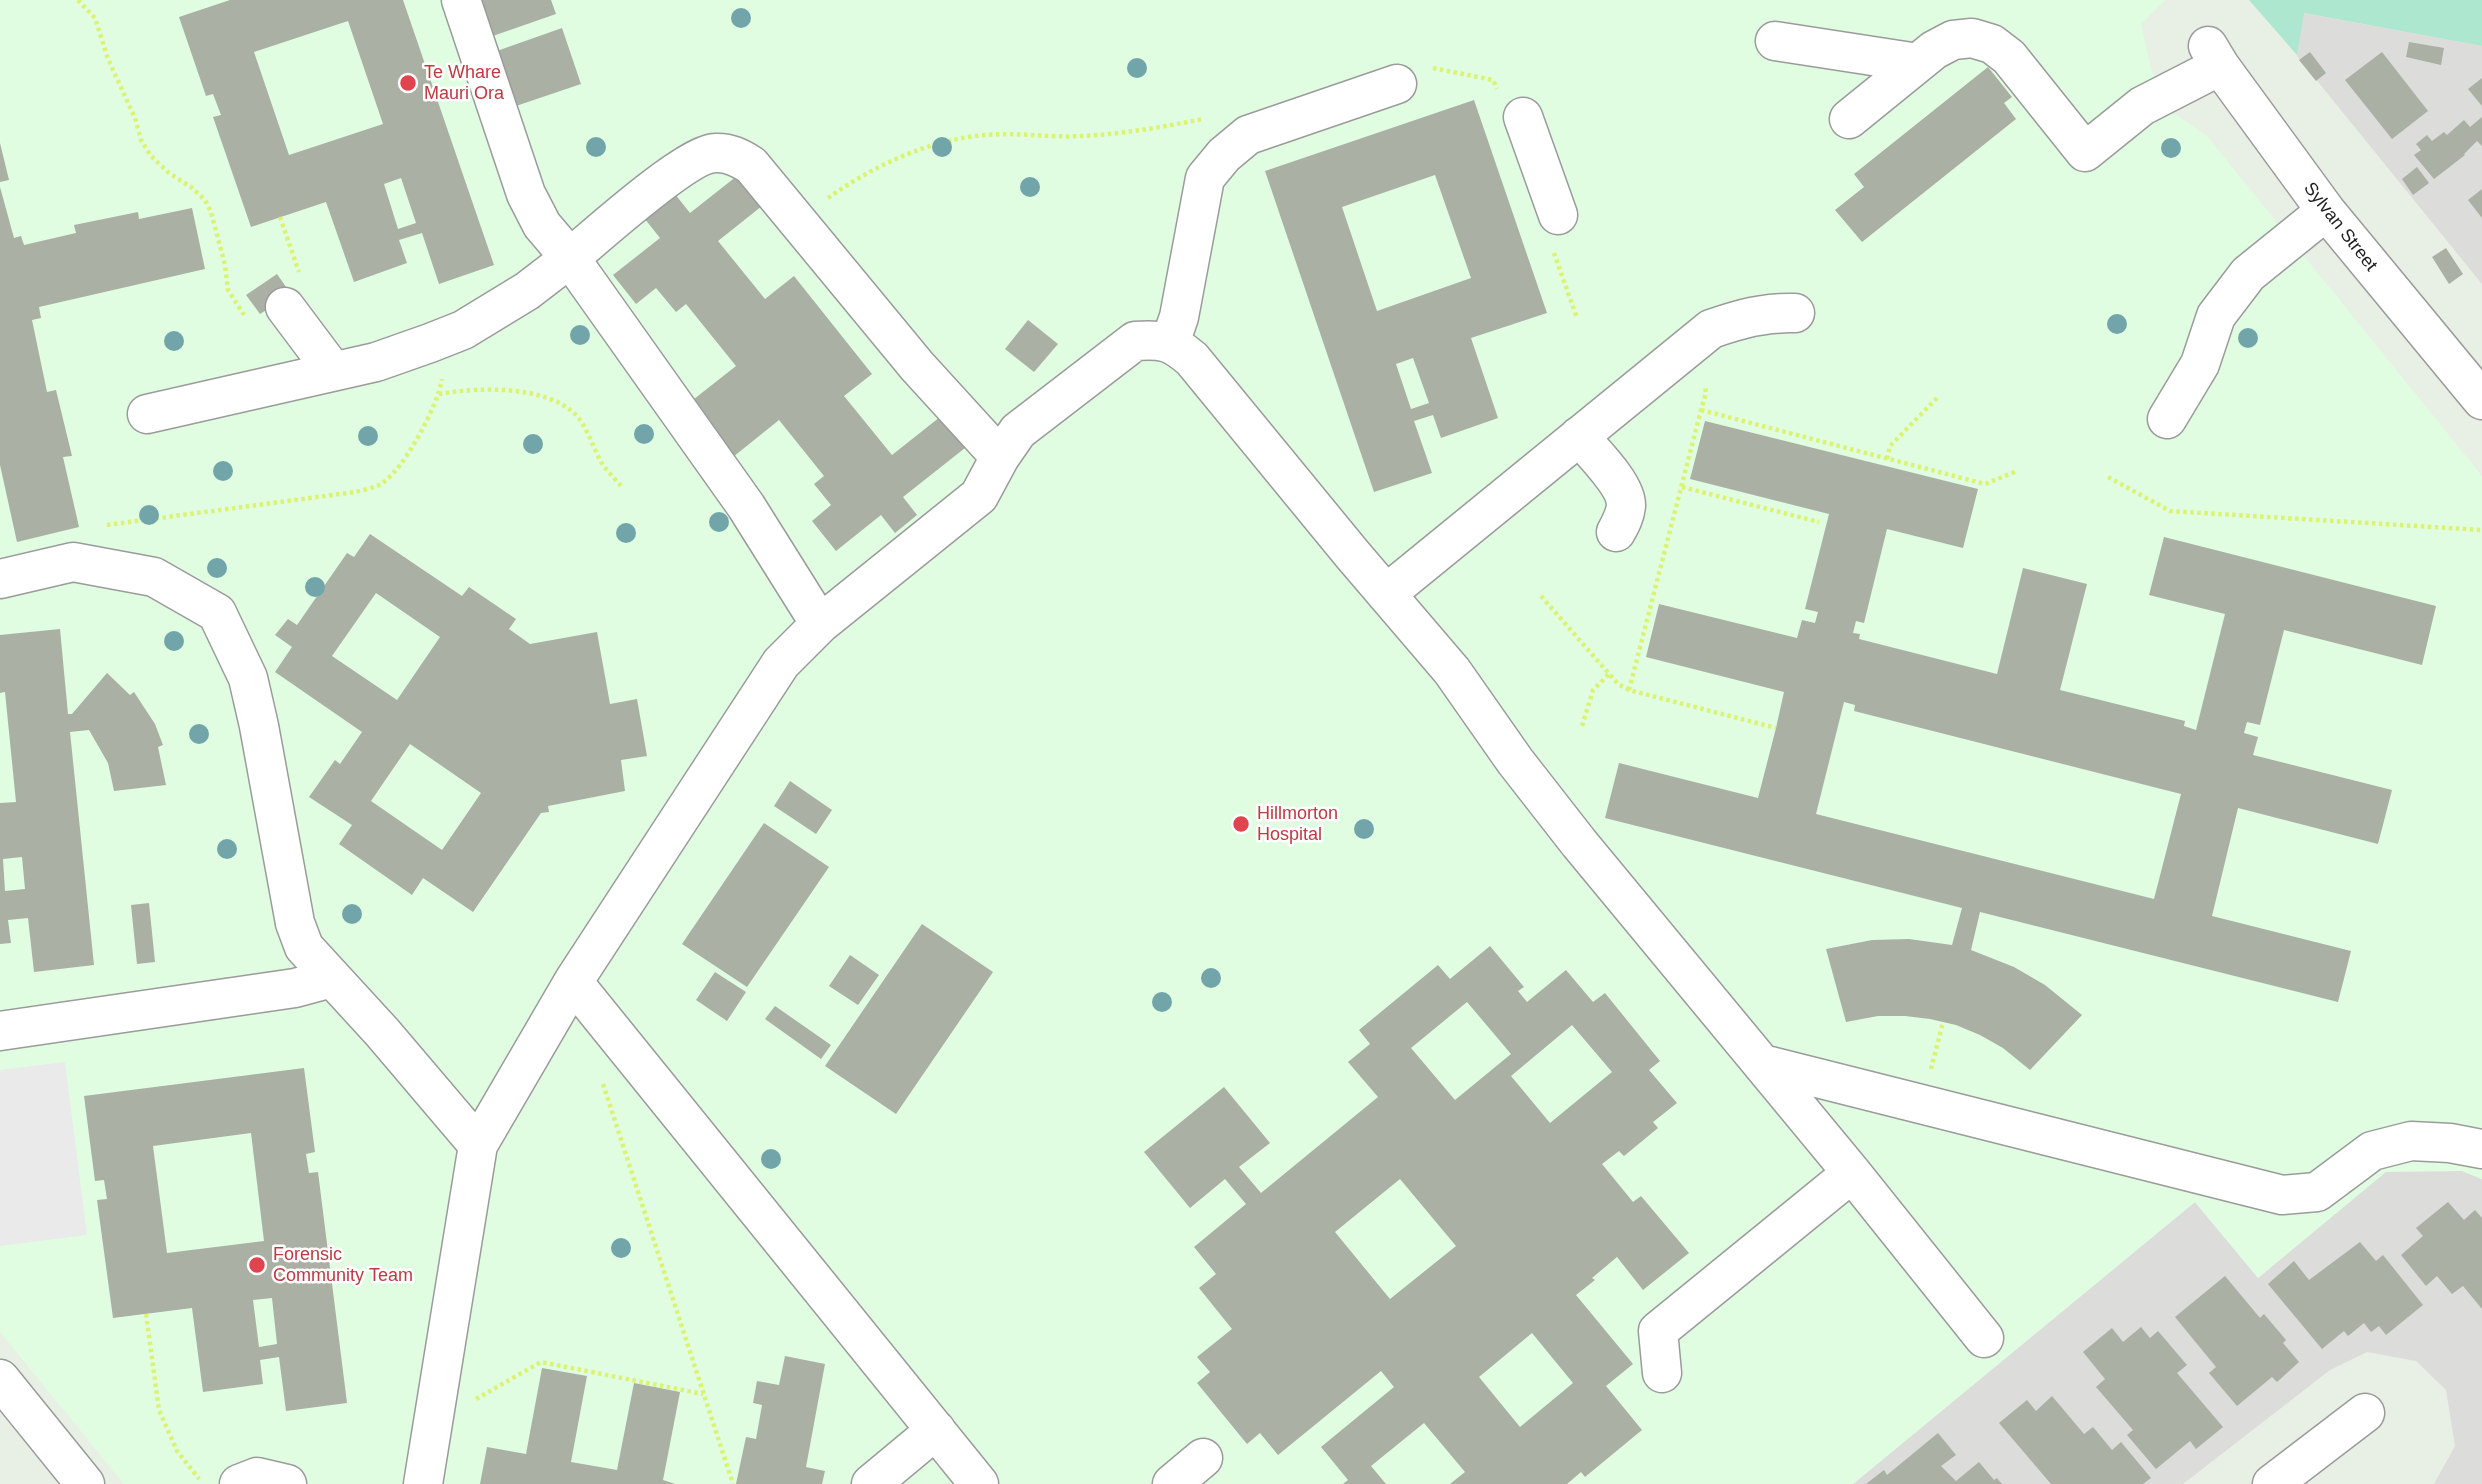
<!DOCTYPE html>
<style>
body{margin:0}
canvas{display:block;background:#e8efe5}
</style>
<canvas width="2482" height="1484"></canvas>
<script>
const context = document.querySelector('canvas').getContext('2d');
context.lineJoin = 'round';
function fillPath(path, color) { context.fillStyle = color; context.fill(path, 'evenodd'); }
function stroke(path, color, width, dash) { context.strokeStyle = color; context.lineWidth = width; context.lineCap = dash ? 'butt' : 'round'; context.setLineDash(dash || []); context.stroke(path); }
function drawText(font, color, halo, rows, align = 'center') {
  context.font = font + ' Helvetica,sans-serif'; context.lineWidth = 5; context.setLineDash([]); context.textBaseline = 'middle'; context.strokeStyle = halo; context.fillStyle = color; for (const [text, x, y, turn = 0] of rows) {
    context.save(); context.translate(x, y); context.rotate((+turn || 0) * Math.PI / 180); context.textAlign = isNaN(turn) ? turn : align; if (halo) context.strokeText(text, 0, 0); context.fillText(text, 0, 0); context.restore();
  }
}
fillPath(new Path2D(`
 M 2303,13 L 2482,46 L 2482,284 L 2297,56 Z
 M 2386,1171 L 2462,1171 L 2482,1179 L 2482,1484 L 2434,1484 L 2455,1446 L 2446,1390 L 2416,1361 L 2367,1352 L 2330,1370 L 2183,1484 L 1853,1484 L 2195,1202 L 2258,1278 Z`), '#dcdcdb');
fillPath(new Path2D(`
 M 0,0 L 2165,0 L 2141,24 L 2151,69 L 2168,109 L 2207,136 L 2482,476 L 2482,1179 L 2462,1171 L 2386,1172 L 2258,1278 L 2195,1202 L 1853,1484 L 124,1484 L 0,1332 Z`), '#e0fde2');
fillPath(new Path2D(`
 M 2249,0 L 2482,0 L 2482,46 L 2304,13 L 2297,55 Z`), '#ade7cf');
fillPath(new Path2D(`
 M 65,1062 L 87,1235 L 0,1246 L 0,1070 Z`), '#eaeaea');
fillPath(new Path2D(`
 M 230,0 L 403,0 L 494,265 L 439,284 L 422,233 L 399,240 L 407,263 L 354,282 L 326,202 L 251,227 L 213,117 L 221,115 L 213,94 L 206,96 L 179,17 ZM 348,21 L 383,124 L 289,155 L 254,52 ZM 401,178 L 416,223 L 398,229 L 384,184 Z
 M 477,0 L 551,0 L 556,14 L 490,37 Z
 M 562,28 L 581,84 L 513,107 L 494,52 Z
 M 2409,42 L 2444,48 L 2441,65 L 2406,57 Z
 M 2310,52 L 2326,73 L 2316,81 L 2299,60 Z
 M 2382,52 L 2428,111 L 2392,139 L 2345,80 Z
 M 1988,67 L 2012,97 L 2004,103 L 2016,119 L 1862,242 L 1835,210 L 1864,187 L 1854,174 Z
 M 2482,78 L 2482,106 L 2468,89 Z
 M 1474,100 L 1547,313 L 1471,338 L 1498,418 L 1441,438 L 1433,415 L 1414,421 L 1432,473 L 1374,492 L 1265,171 ZM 1435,175 L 1471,278 L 1377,311 L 1342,207 ZM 1413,358 L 1429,403 L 1411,409 L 1396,364 Z
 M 2482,117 L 2482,146 L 2477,141 L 2464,154 L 2465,155 L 2434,179 L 2414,155 L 2421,150 L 2416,144 L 2427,135 L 2432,141 L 2444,132 L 2447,135 L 2464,120 L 2470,127 Z
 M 0,143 L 9,180 L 0,182 Z
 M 2417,167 L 2429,183 L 2413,195 L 2402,179 Z
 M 742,172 L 767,202 L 718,241 L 765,299 L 794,276 L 872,374 L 844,396 L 892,455 L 940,417 L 965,448 L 903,497 L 917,515 L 895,533 L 881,515 L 836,551 L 812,521 L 831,505 L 814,484 L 824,476 L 779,420 L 733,457 L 689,403 L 736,366 L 686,304 L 676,312 L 656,288 L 636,304 L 613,275 L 660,238 L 641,214 L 671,189 L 690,213 Z
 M 0,187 L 14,238 L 21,236 L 24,245 L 76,233 L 74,225 L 138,212 L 139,219 L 192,208 L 205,269 L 39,307 L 41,318 L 32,320 L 47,392 L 56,390 L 72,456 L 63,457 L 79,527 L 17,542 L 0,465 Z
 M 2482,189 L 2482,218 L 2468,200 Z
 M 2446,248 L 2463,274 L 2449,284 L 2432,257 Z
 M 277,274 L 291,294 L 260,314 L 246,295 Z
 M 1028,320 L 1058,344 L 1034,372 L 1005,349 Z
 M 1705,421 L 1978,489 L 1963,548 L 1887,529 L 1864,623 L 1856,621 L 1853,633 L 1860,634 L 1859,639 L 1997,674 L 2023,568 L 2087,584 L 2060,690 L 2185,721 L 2184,726 L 2196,730 L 2225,614 L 2149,595 L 2164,537 L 2436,606 L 2422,665 L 2284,630 L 2260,725 L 2247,722 L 2244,733 L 2258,737 L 2253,755 L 2392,790 L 2378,844 L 2238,808 L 2212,916 L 2351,951 L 2338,1002 L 1980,912 L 1971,950 L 2014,967 L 2045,985 L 2082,1015 L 2030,1070 L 2003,1048 L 1980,1035 L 1956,1025 L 1930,1019 L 1905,1016 L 1878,1016 L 1846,1022 L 1826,949 L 1872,940 L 1909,939 L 1952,945 L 1962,908 L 1605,818 L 1619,763 L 1758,798 L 1776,728 L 1784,692 L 1646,657 L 1659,604 L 1797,638 L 1802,620 L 1815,623 L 1818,612 L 1805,609 L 1829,514 L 1690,479 ZM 1844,702 L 1855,705 L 1854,711 L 2181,794 L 2154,899 L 1816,814 Z
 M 370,534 L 462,596 L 469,587 L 516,619 L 509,629 L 530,644 L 597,632 L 610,704 L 637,699 L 647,756 L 621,760 L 625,791 L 548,806 L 549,812 L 541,813 L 473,912 L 423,878 L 412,895 L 339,844 L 352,825 L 309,797 L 335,760 L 340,764 L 362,732 L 275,672 L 292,647 L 275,635 L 288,619 L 297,625 L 347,553 L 354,557 ZM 376,593 L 440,637 L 397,700 L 332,656 ZM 410,744 L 481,793 L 442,850 L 371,801 Z
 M 60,629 L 68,714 L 72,714 L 107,673 L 130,695 L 134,692 L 155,724 L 163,745 L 158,747 L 166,785 L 114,791 L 108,763 L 89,730 L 70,732 L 94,965 L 34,972 L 28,918 L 8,920 L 11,943 L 0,944 L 0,803 L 16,802 L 5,692 L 0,693 L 0,635 ZM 22,857 L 25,889 L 5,891 L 3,859 Z
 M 790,781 L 832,810 L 816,834 L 774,806 Z
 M 764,823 L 829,867 L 747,987 L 682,944 Z
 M 149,903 L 155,962 L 137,964 L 131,905 Z
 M 922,924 L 993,972 L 896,1114 L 825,1066 Z
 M 1490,946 L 1524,987 L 1518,991 L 1527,1002 L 1566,970 L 1593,1002 L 1605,993 L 1660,1061 L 1649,1070 L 1677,1103 L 1653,1122 L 1658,1128 L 1624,1156 L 1619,1151 L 1602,1164 L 1633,1202 L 1641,1196 L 1689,1253 L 1643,1290 L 1617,1257 L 1592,1278 L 1595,1280 L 1576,1295 L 1633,1364 L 1606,1386 L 1642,1430 L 1585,1477 L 1581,1472 L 1567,1484 L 1450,1484 L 1465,1472 L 1424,1423 L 1371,1466 L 1386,1484 L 1343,1484 L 1348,1480 L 1321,1447 L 1394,1387 L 1381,1371 L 1278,1455 L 1260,1433 L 1247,1444 L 1197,1383 L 1210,1372 L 1197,1357 L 1232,1329 L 1199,1288 L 1216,1274 L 1194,1247 L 1246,1204 L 1225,1179 L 1190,1208 L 1144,1152 L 1224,1087 L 1270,1143 L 1239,1167 L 1261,1193 L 1378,1097 L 1348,1062 L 1370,1044 L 1359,1030 L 1438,965 L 1450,979 ZM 1467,1002 L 1511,1054 L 1455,1100 L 1411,1048 ZM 1572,1025 L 1612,1072 L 1550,1123 L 1511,1076 ZM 1400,1179 L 1456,1246 L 1390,1299 L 1335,1232 ZM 1532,1333 L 1573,1383 L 1520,1427 L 1479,1377 Z
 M 850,955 L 879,975 L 858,1005 L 829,986 Z
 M 715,972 L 746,992 L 727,1021 L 696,1000 Z
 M 775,1006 L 831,1045 L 821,1059 L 765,1019 Z
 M 304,1068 L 315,1152 L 306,1154 L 309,1173 L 318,1172 L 347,1403 L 286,1411 L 279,1357 L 260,1360 L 263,1384 L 203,1392 L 192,1308 L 113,1318 L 97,1200 L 107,1199 L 104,1180 L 95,1181 L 84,1096 ZM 251,1133 L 264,1241 L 167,1253 L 153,1146 ZM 272,1298 L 277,1344 L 259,1347 L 253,1300 Z
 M 2448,1202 L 2464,1220 L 2475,1210 L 2482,1218 L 2482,1309 L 2463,1286 L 2452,1294 L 2437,1276 L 2426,1286 L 2401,1255 L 2423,1236 L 2416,1228 Z
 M 2360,1242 L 2376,1261 L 2383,1255 L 2423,1305 L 2386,1335 L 2379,1326 L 2371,1332 L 2364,1323 L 2348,1336 L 2344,1331 L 2322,1349 L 2268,1284 L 2294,1261 L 2309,1280 Z
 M 2225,1276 L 2260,1318 L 2264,1314 L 2286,1340 L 2283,1343 L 2299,1362 L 2277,1382 L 2272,1377 L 2237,1406 L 2209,1373 L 2216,1367 L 2175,1317 Z
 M 2141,1327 L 2150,1338 L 2158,1331 L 2187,1365 L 2177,1373 L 2223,1427 L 2196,1449 L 2190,1441 L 2156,1469 L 2127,1435 L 2133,1430 L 2096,1387 L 2105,1379 L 2083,1352 L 2112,1328 L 2123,1342 Z
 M 785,1356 L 825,1364 L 806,1467 L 825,1471 L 822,1484 L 736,1484 L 746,1437 L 756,1439 L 762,1405 L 753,1403 L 757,1381 L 779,1385 Z
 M 542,1368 L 587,1376 L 571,1462 L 617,1470 L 634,1383 L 680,1392 L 663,1480 L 675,1484 L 480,1484 L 487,1447 L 526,1454 Z
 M 2052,1396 L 2084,1434 L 2093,1427 L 2112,1450 L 2121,1442 L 2151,1478 L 2143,1484 L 2051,1484 L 1999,1423 L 2027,1400 L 2036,1411 Z
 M 1938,1433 L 1956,1455 L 1941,1466 L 1956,1481 L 1979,1462 L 1994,1480 L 1997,1478 L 2002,1484 L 1866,1484 L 1884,1470 L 1887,1475 Z`), '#aab0a4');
const minor = new Path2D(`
 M 1775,41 L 1918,63
 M 2208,46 L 2220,66 L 2326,211 L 2482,400
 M 1523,117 L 1558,215
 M 1849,119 L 1934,50 L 1953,40 L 1972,38 L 1992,44 L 2009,57 L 2085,152 L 2142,106 L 2220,66
 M 285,307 L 333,371
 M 1170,343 L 1179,317 L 1205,178 L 1224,155 L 1248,135 L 1397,84
 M 147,414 L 376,362 L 430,343 L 463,330 L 527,291 L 570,258 L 542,225 L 526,194 L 461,0
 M 2167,419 L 2200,364 L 2216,316 L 2248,274 L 2326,211
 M 1579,436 C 1592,452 1627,485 1626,506 C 1625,516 1621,523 1616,532
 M 0,579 L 73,562 L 154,577 L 217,613 L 248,678 L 259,726 L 295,923 L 304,947 L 382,1032 L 478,1145
 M 1386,594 L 1711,329 C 1740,319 1764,312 1795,313
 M 820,624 L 746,506 L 570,258 C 596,236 687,154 715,153 C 729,152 740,158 751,165 L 917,366 L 1000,457
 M 573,982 L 979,1484
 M 0,1031 L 295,988 L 332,978
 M 1762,1064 L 2282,1195 L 2317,1192 L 2372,1151 L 2411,1141 L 2450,1143 L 2482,1149
 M 1662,1373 L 1658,1331 L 1852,1173
 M 0,1379 L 85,1484
 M 239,1484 L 257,1477 L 287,1484
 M 423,1484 L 478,1145 L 573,982 L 781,663 L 820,624 L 979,496 L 1000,457 L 1018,431 L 1135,341 C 1163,339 1171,341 1192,359 L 1352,554 L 1452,671 L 1515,761 L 1579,843 L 1852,1173 L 1984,1338
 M 871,1484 L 936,1430
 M 1172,1484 L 1203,1458
 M 2272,1484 L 2365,1413`);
stroke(minor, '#9b9b9b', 41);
stroke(new Path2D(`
 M 78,0 L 95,18 L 108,59 L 135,118 L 141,140 L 151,156 L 169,173 L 191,187 L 205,200 L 211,212 L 225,265 L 228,290 L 246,318
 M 1433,68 L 1493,80 L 1497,89
 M 828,198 C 873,166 930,139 986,135 C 1018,132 1050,138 1082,136 C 1123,134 1163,127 1203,119
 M 280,217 L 299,272
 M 1554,253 L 1577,318
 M 439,394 C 478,387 545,385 575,414 C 587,426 593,447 601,462 C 607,471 615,479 622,487
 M 1701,410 L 1985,484 L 2017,471
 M 1887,459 L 1890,446 L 1937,398
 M 2108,477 L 2170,511 L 2482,530
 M 1682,487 L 1819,522
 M 107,525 L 355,492 C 363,490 374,488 381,484 C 404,470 438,405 442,379
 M 1541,596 L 1618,684 L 1629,690 L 1776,728
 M 1629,690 L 1701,410 L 1706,393 L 1705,386
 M 1582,726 L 1593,690 L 1609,674
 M 1931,1069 L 1943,1022
 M 603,1084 L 733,1484
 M 146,1314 L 159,1410 L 177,1451 L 199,1479
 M 476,1399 L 541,1362 L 703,1394`), '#dcf372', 4.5, [3.5, 3.5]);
stroke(minor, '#fff', 38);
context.fillStyle = '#72a5a9';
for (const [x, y] of [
 [741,18],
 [1137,68],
 [596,147],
 [942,147],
 [2171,148],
 [1030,187],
 [2117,324],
 [580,335],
 [2248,338],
 [174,341],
 [644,434],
 [368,436],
 [533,444],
 [223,471],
 [149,515],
 [719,522],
 [626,533],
 [217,568],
 [315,587],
 [174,641],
 [199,734],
 [1364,829],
 [227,849],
 [352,914],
 [1211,978],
 [1162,1002],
 [771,1159],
 [621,1248]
]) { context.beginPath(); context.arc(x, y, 10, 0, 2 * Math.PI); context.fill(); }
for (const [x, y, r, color] of [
 [408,83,9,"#e0444e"],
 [1241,824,9,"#e0444e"],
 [257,1265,9,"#e0444e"]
]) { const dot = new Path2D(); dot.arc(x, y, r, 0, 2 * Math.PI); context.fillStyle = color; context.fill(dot); stroke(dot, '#fff', 2.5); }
drawText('18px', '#be3a42', '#fff', [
 ["Te Whare",424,73],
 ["Mauri Ora",424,94],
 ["Hillmorton",1257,814],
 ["Hospital",1257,835],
 ["Forensic",273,1255],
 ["Community Team",273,1276]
], 'left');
drawText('18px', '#1e1e1e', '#fff', [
 ["Sylvan Street",2340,227,52]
]);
</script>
